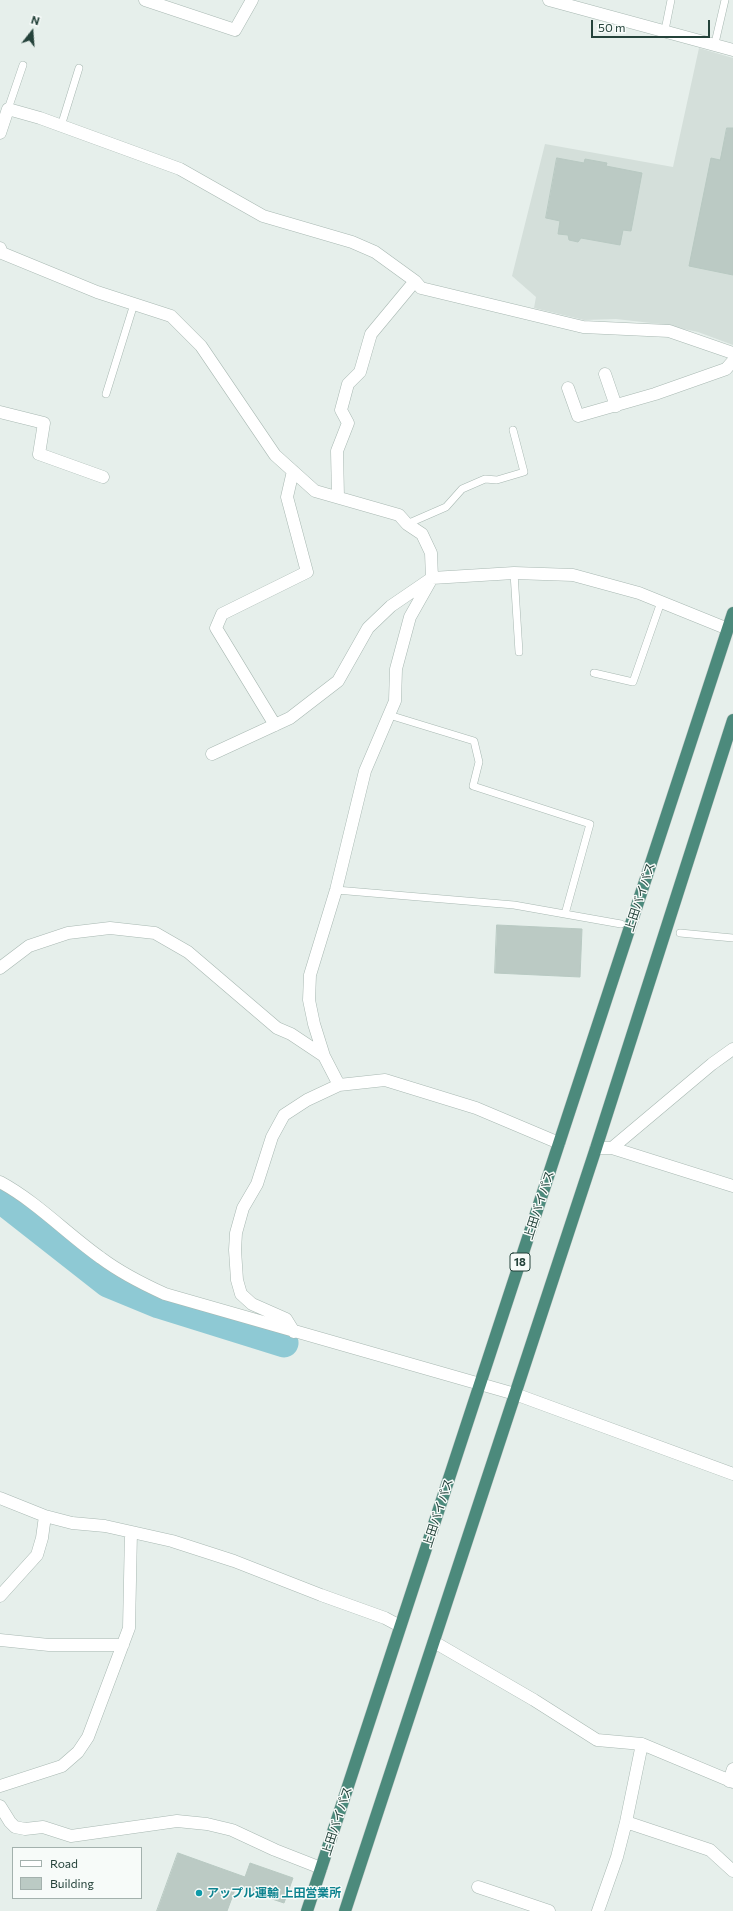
<!DOCTYPE html>
<meta charset="utf-8">
<style>
body{margin:0}
#map{position:relative;width:733px;height:1911px;overflow:hidden;background:#e6efeb;font-family:Commissioner,sans-serif}
canvas{display:block}
.legend{position:absolute;left:12px;top:1847px;width:130px;height:52px;box-sizing:border-box;background:#f7fbf9;border:1px solid #a3b1ad;margin:0;padding:5px 7px;list-style:none;font-size:12px;color:#24423a}
.legend li{display:flex;align-items:center;gap:8px;height:20px}
.legend b{width:20px;border:1px solid #a3b1ad}
.north{position:absolute;left:12px;top:12px;width:40px;height:40px;-webkit-text-stroke:3px #f7fbf9;paint-order:stroke;rotate:17deg;font-size:11px;font-weight:700;line-height:16px;text-align:center;color:#24423a}
.north::after{content:'';display:block;margin:auto;width:14px;height:18px;background:#24423a;clip-path:polygon(50% 0,100% 100%,50% 72%,0 100%)}
.scale{position:absolute;left:591px;top:20px;width:119px;height:18px;box-sizing:border-box;border:2px solid #24423a;border-top:0;padding-left:5px;font-size:12px;line-height:14px;white-space:nowrap;color:#24423a;-webkit-text-stroke:3px #f7fbf9;paint-order:stroke}
</style>
<div id="map">
<canvas width="733" height="1911"></canvas>
<ul class="legend">
<li><b style="height:5px;background:#fff"></b>Road</li>
<li><b style="height:11px;background:#bbcac4"></b>Building</li>
</ul>
<div class="north">N</div>
<div class="scale">50 m</div>
</div>
<script>
const context = document.querySelector('canvas').getContext('2d');
context.lineJoin = 'round';
function fillPath(path, color) { context.fillStyle = color; context.fill(path, 'evenodd'); }
function stroke(path, color, width, dash) { context.strokeStyle = color; context.lineWidth = width; context.lineCap = dash ? 'butt' : 'round'; context.setLineDash(dash || []); context.stroke(path); }
function drawText(font, color, halo, rows, align = 'center') {
  context.font = font + ' Commissioner,"Noto Sans JP",sans-serif'; context.lineWidth = 3; context.setLineDash([]); context.textBaseline = 'middle'; context.strokeStyle = halo; context.fillStyle = color; for (const [text, x, y, turn = 0] of rows) {
    context.save(); context.translate(x, y); context.rotate((+turn || 0) * Math.PI / 180); context.textAlign = isNaN(turn) ? turn : align; if (halo) context.strokeText(text, 0, 0); context.fillText(text, 0, 0); context.restore();
  }
}
fillPath(new Path2D(`
 M 699,48 L 733,58 L 733,345 L 698,332 L 660,324 L 616,319 L 584,320 L 534,308 L 536,297 L 512,276 L 545,144 L 673,167 Z`), '#d4dfda');
stroke(new Path2D(`
 M 6,1203 L 108,1283 L 159,1304 L 284,1343`), '#8ec9d4', 29);
const building = new Path2D(`
 M 727,128 L 733,128 L 733,275 L 689,266 L 711,158 L 720,160 Z
 M 557,158 L 584,163 L 585,159 L 607,163 L 606,166 L 642,173 L 631,231 L 623,230 L 620,245 L 581,238 L 578,242 L 569,240 L 568,235 L 558,234 L 560,221 L 546,218 Z
 M 497,925 L 582,929 L 580,977 L 495,973 Z
 M 178,1853 L 245,1877 L 250,1863 L 293,1878 L 284,1903 L 236,1887 L 227,1911 L 157,1911 Z`);
fillPath(building, '#bbcac4');
stroke(building, '#b8c9c2', 1);
const service = new Path2D(`
 M 665,30 L 671,0
 M 715,43 L 725,0
 M 8,109 L 23,65
 M 61,126 L 79,68
 M 106,394 L 134,304
 M 407,524 L 446,507 L 462,489 L 485,479 L 497,480 L 524,472 L 513,430
 M 514,573 L 519,652
 M 594,673 L 633,682 L 661,602
 M 389,715 L 474,741 L 479,762 L 473,786 L 590,824 L 565,914
 M 336,890 L 514,905 L 621,924
 M 680,933 L 733,938`);
const minor = new Path2D(`
 M 145,0 L 235,30 L 252,0
 M 549,0 L 733,50
 M 0,133 L 8,109 L 40,118 L 180,169 L 263,216 L 352,242 L 375,252 L 415,281 L 421,288 L 583,327 L 669,331 L 733,353
 M 0,248 L 2,253 L 97,292 L 171,316 L 201,346 L 275,455 L 315,491 L 399,515 L 407,524 L 422,534 L 431,553 L 432,578 L 410,617 L 396,669 L 395,701 L 365,771 L 336,890 L 310,975 L 309,1000 L 314,1024 L 324,1056 L 339,1085
 M 605,374 L 616,406
 M 568,388 L 578,416 L 655,394 L 726,369 L 733,361
 M 0,412 L 44,423 L 39,454 L 103,477
 M 338,497 L 337,451 L 348,423 L 341,410 L 348,384 L 360,372 L 371,334 L 415,281
 M 275,725 L 216,628 L 222,614 L 307,572 L 287,497 L 293,471
 M 212,754 L 290,718 L 338,681 L 368,628 L 391,606 L 432,578 L 514,573 L 573,575 L 639,593 L 728,629
 M 0,968 L 29,946 L 68,933 L 110,928 L 155,933 L 188,952 L 277,1028 L 291,1034 L 324,1056
 M 596,1148 L 612,1148 L 733,1186
 M 612,1148 L 712,1064 L 733,1049
 M 0,1182 C 37,1202 67,1234 101,1258 C 121,1273 143,1284 165,1294 L 515,1394 L 733,1474
 M 294,1332 L 286,1319 L 252,1304 L 241,1294 L 237,1280 L 235,1250 L 236,1233 L 243,1208 L 257,1184 L 272,1137 L 284,1115 L 307,1100 L 339,1085 L 385,1080 L 476,1108 L 559,1143
 M 0,1498 L 45,1516 L 72,1523 L 105,1526 L 172,1541 L 234,1561 L 321,1595 L 385,1618 L 400,1626
 M 0,1596 L 37,1555 L 42,1538 L 45,1516
 M 0,1640 L 49,1645 L 123,1645
 M 434,1642 L 534,1700 L 597,1740 L 642,1744 L 733,1782
 M 729,1781 L 733,1769
 M 0,1786 L 62,1766 L 78,1752 L 88,1737 L 129,1628 L 131,1532
 M 0,1806 L 10,1822 L 15,1827 L 25,1829 L 43,1827 L 71,1836 L 177,1821 L 207,1824 L 232,1830 L 275,1850 L 321,1868
 M 626,1822 L 710,1850 L 733,1871
 M 478,1887 L 549,1911
 M 598,1911 L 617,1857 L 626,1822 L 642,1744`);
const trunk = new Path2D(`
 M 307,1911 L 733,613
 M 345,1911 L 596,1148 L 733,720`);
stroke(service, '#a8b8b2', 8);
stroke(minor, '#a8b8b2', 13);
stroke(trunk, '#c2cac8', 13);
stroke(service, '#fff', 7);
stroke(minor, '#fff', 12);
stroke(trunk, '#4c8a7c', 12);
for (const [x, y, r, color] of [
 [199,1893,4,"#0f9aa8"]
]) { const dot = new Path2D(); dot.arc(x, y, r, 0, 2 * Math.PI); context.fillStyle = color; context.fill(dot); stroke(dot, '#f7fbf9', 1.5); }
for (const [x, y, w] of [
 [520,1262,20]
]) { const box = new Path2D(); box.roundRect(x - w / 2, y - 9, w, 18, 3); context.fillStyle = '#f7fbf9'; context.fill(box); stroke(box, '#24423a', 1); }
drawText('bold 11px', '#24423a', null, [
 ["18",520,1262]
]);
drawText('12px', '#24423a', '#f7fbf9', [
 ["上田バイパス",640,897,-72],
 ["上田バイパス",539,1205,-72],
 ["上田バイパス",438,1513,-72],
 ["上田バイパス",337,1821,-72]
]);
drawText('bold 12px', '#0d838f', '#f7fbf9', [
 ["アップル運輸 上田営業所",207,1893]
], 'left');
</script>
